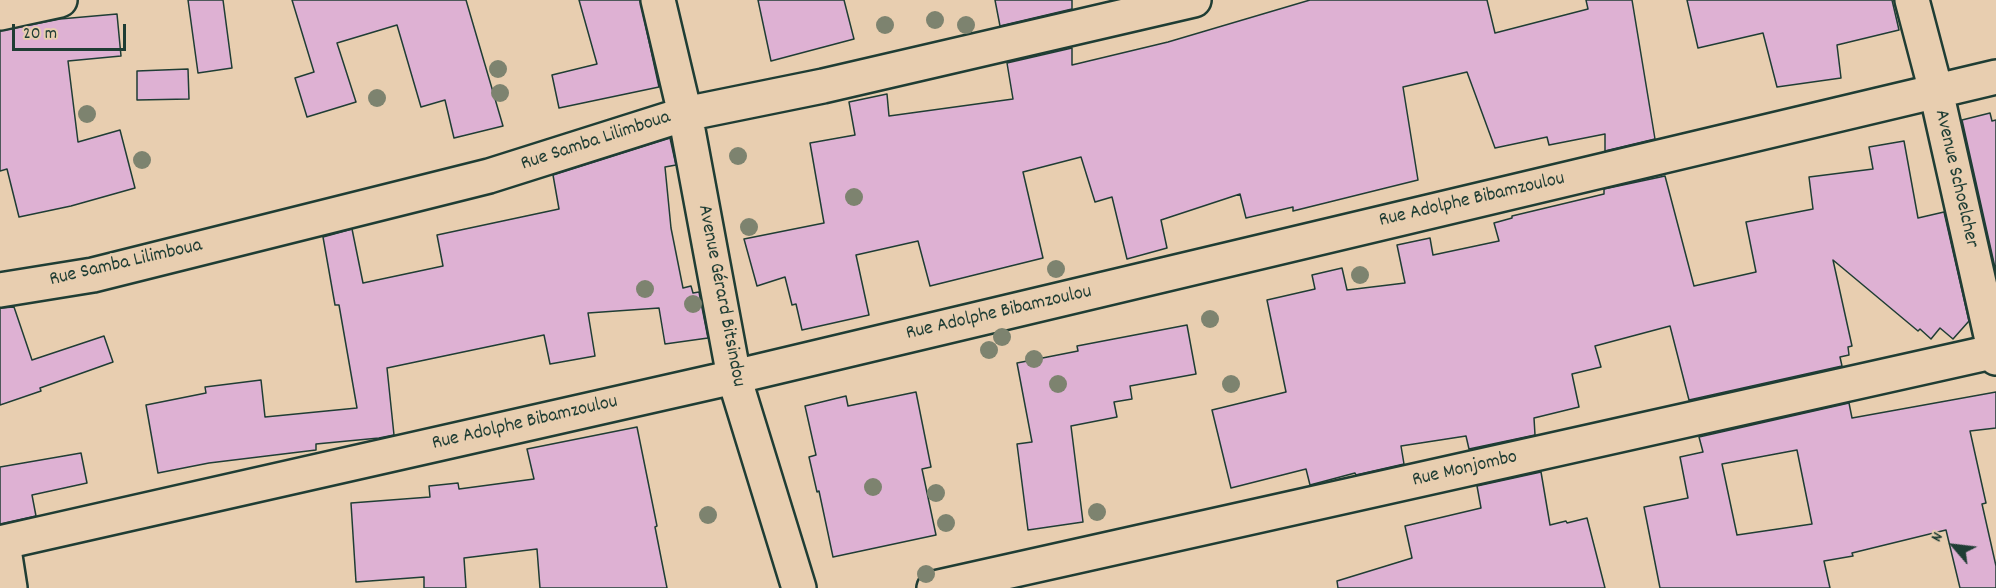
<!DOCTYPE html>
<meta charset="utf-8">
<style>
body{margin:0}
#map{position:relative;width:1996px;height:588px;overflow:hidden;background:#e8ceb0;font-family:Dekko,sans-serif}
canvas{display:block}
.north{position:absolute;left:1924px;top:516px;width:60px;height:60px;-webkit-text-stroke:4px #e8ceb0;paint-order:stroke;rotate:298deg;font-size:16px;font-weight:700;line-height:24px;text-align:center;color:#1f3d34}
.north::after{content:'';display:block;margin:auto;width:21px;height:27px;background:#1f3d34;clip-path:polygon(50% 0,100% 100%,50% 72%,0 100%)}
.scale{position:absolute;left:12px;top:24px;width:114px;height:27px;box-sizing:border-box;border:3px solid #1f3d34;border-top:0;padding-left:8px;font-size:18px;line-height:21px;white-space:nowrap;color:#1f3d34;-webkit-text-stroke:4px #e8ceb0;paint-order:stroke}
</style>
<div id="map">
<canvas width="1996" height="588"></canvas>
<div class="north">N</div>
<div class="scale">20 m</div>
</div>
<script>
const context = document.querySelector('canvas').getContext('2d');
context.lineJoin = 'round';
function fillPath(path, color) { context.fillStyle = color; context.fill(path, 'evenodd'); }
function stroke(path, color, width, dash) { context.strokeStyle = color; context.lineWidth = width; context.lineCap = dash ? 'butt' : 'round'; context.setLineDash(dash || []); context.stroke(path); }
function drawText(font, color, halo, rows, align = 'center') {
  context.font = font + ' Dekko,sans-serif'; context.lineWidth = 6; context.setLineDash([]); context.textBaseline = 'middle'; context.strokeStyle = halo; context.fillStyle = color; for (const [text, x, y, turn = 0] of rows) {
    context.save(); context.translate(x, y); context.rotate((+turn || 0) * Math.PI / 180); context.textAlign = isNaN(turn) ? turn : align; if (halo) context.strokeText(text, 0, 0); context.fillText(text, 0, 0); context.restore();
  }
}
const building = new Path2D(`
 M 188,0 L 223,0 L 232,68 L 198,73 Z
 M 292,0 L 466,0 L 503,126 L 454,138 L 445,100 L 421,107 L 397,25 L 337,43 L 356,102 L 307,117 L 295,78 L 314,72 Z
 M 579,0 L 640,0 L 659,87 L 559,108 L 552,75 L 597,64 Z
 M 758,0 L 844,0 L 854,39 L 771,61 Z
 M 995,0 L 1072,0 L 1072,9 L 1000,26 Z
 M 1310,0 L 1487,0 L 1495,33 L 1588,9 L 1586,0 L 1632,0 L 1655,139 L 1605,151 L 1605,134 L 1549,145 L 1547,137 L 1495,148 L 1467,72 L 1403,87 L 1418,180 L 1293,211 L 1293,207 L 1246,218 L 1240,194 L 1161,220 L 1167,248 L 1127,259 L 1112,197 L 1095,202 L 1081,157 L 1023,172 L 1043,258 L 930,286 L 918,241 L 856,255 L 869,315 L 802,330 L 796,304 L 792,305 L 785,277 L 757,286 L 744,239 L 824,223 L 810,143 L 855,135 L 849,102 L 887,94 L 889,116 L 1013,99 L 1007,63 L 1072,48 L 1072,65 L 1168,42 Z
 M 1687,0 L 1892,0 L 1899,30 L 1837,45 L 1841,78 L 1777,87 L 1763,33 L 1698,48 Z
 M 117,14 L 121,56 L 68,61 L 78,142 L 120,130 L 135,188 L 71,206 L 19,217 L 7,169 L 0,171 L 0,31 L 60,19 Z
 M 188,69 L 189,99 L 137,100 L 137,71 Z
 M 1990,113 L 1992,121 L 1996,120 L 1996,272 L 1962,120 Z
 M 670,138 L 676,165 L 665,167 L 671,228 L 683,288 L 691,286 L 693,293 L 699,292 L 708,338 L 665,344 L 659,308 L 588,313 L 595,356 L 550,364 L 544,335 L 387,368 L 394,435 L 379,438 L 316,444 L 316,450 L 209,463 L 158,473 L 146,405 L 206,393 L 205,387 L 261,380 L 265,417 L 357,408 L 339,305 L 335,305 L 323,237 L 352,229 L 363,283 L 443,266 L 437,235 L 559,209 L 553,175 Z
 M 1904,141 L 1918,218 L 1944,212 L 1969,321 L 1953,339 L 1940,328 L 1931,339 L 1920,329 L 1918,331 L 1833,260 L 1852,346 L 1848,347 L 1849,355 L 1840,357 L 1842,366 L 1689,400 L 1670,326 L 1595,346 L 1601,367 L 1572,374 L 1579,407 L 1534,418 L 1535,435 L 1469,449 L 1466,436 L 1401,446 L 1404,464 L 1356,475 L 1355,473 L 1310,485 L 1306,469 L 1231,488 L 1212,410 L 1286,392 L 1267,300 L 1315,289 L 1312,275 L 1342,268 L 1347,290 L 1405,283 L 1397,245 L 1430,238 L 1433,255 L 1499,241 L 1494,223 L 1512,218 L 1512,216 L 1604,194 L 1604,189 L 1665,176 L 1694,286 L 1756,272 L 1746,222 L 1813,209 L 1809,177 L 1873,169 L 1869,147 Z
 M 14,307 L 32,360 L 104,336 L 113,362 L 40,388 L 41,391 L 0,405 L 0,308 Z
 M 1187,325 L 1196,374 L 1130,386 L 1132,399 L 1114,402 L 1117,417 L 1071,426 L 1083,522 L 1028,530 L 1017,444 L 1032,442 L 1017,363 L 1078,351 L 1077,346 Z
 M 916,392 L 931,467 L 922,469 L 936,535 L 833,557 L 819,491 L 817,492 L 809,457 L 816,455 L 805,406 L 846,396 L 848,406 Z
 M 1996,392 L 1996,428 L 1970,431 L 1986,503 L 1982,504 L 1996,566 L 1996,588 L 1960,588 L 1946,530 L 1852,553 L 1853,556 L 1824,561 L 1830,588 L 1660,588 L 1644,507 L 1688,498 L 1680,457 L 1703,452 L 1699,437 L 1849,403 L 1852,418 ZM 1797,450 L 1812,524 L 1737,535 L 1722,464 Z
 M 637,427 L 657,526 L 655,527 L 667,588 L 540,588 L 537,549 L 464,558 L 466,588 L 424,588 L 424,577 L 356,582 L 351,503 L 430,497 L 429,486 L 458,483 L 459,489 L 534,479 L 527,449 Z
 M 81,453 L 87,483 L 32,495 L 36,516 L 0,524 L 0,467 Z
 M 1541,472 L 1550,525 L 1566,521 L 1567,523 L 1587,518 L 1605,588 L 1338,588 L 1337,581 L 1412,558 L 1405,526 L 1481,508 L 1477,486 Z`);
fillPath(building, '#deb1d3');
stroke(building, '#1f3d34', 1.5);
const minor = new Path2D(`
 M 658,0 L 685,114 L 734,377 L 799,588
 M 1912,0 L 1936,91 L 1996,358
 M 0,13 L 60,0
 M 0,290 L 93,275 L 489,176 L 685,114 L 823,86 L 1194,0
 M 0,543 L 734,377 L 1996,77
 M 3,543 L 10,588
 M 934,588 L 1996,351`);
stroke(minor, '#1f3d34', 38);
stroke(minor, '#e8ceb0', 33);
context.fillStyle = '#7d836f';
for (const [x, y] of [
 [935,20],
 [885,25],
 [966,25],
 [498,69],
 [500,93],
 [377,98],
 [87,114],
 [738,156],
 [142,160],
 [854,197],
 [749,227],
 [1056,269],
 [1360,275],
 [645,289],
 [693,304],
 [1210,319],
 [1002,337],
 [989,350],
 [1034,359],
 [1058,384],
 [1231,384],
 [873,487],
 [936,493],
 [1097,512],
 [708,515],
 [946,523],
 [926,574]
]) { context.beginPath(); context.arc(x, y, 9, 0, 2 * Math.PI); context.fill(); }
drawText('20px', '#1f3d34', '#e8ceb0', [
 ["Rue Samba Lilimboua",596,142,-18],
 ["Avenue Schoelcher",1955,179,77],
 ["Rue Adolphe Bibamzoulou",1472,201,-13],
 ["Rue Samba Lilimboua",126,264,-13],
 ["Avenue Gérard Bitsindou",720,296,79],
 ["Rue Adolphe Bibamzoulou",999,314,-13],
 ["Rue Adolphe Bibamzoulou",525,424,-13],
 ["Rue Monjombo",1465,470,-13]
]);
</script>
